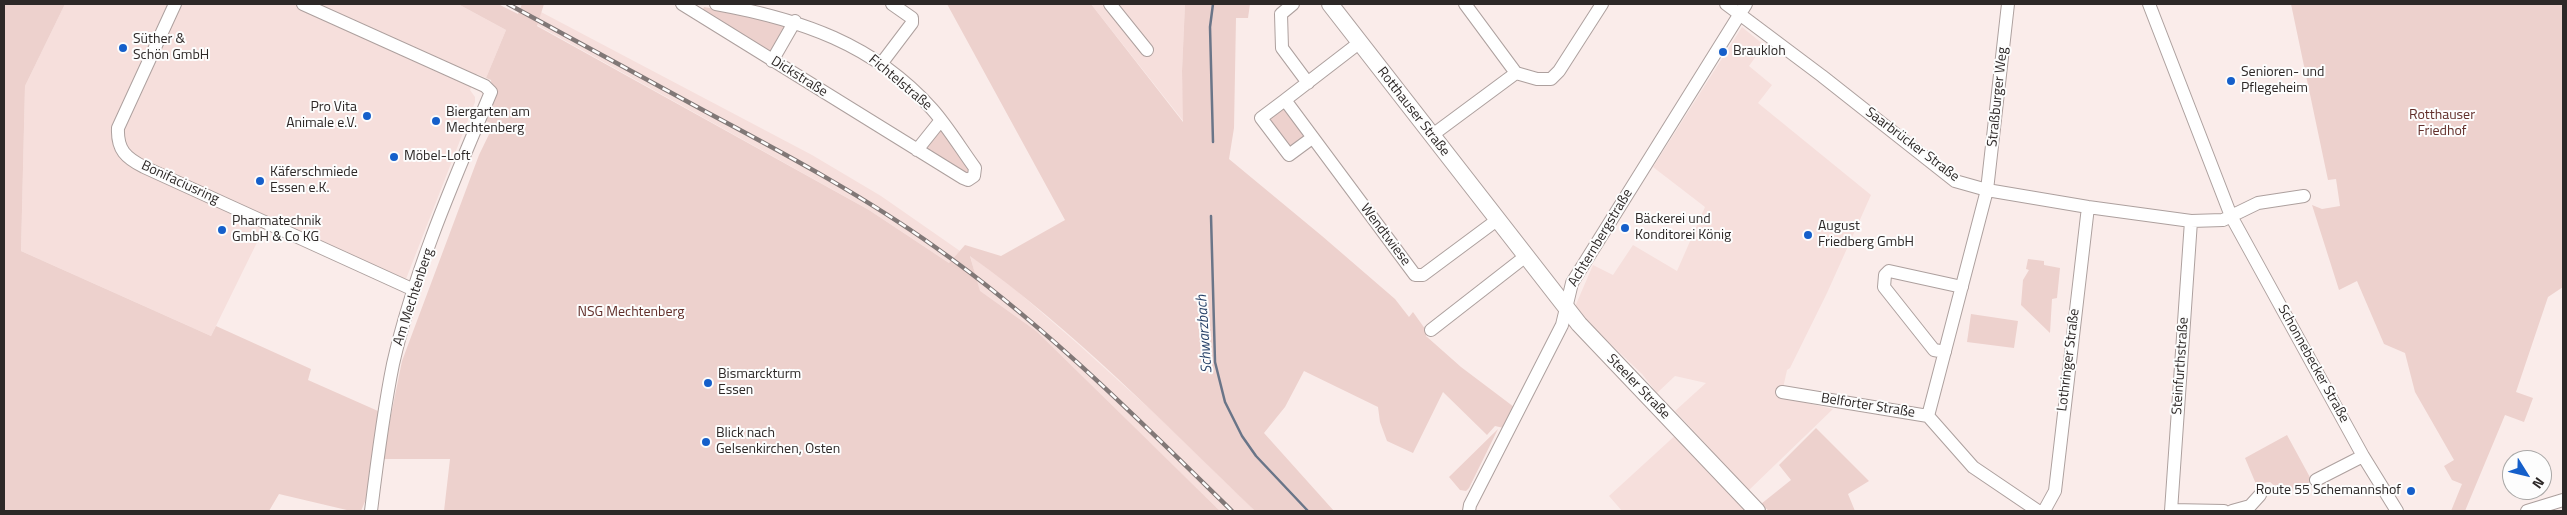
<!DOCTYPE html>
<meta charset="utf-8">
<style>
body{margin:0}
#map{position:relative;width:2567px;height:515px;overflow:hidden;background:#faecea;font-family:"Titillium Web",sans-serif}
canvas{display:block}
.frame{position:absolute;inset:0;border:5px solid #2d2827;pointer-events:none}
.north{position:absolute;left:2502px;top:450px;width:50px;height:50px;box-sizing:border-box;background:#fdfdfd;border:1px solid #aaa8a7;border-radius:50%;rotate:126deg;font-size:14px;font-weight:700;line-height:20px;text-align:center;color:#2d2827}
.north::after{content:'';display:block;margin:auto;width:18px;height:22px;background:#155fca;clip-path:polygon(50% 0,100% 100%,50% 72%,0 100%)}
</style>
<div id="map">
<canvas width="2567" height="515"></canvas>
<div class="frame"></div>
<div class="north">N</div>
</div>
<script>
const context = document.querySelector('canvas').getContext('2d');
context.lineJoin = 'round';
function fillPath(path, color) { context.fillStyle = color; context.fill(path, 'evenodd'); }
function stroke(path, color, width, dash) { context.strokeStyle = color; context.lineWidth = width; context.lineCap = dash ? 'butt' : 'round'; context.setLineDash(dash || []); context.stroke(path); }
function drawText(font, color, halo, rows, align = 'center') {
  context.font = font + ' "Titillium Web",sans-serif'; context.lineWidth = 4; context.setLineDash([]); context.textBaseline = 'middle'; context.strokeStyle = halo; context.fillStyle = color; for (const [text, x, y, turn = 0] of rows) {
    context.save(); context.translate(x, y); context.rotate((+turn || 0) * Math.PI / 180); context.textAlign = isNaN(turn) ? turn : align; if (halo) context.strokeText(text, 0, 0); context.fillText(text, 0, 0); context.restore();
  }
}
fillPath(new Path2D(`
 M 65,4 L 458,4 L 506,30 L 486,78 L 477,74 L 470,90 L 475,97 L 475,102 L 406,279 L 268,220 L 211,336 L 21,251 L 25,86 Z
 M 1091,4 L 1185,4 L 1182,71 L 1184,122 Z
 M 541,12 L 812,155 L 881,196 L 960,251 L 949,263 L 869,210 L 537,25 Z
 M 1742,27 L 1764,45 L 1749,66 L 1772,85 L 1758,103 L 1871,195 L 1827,293 L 1790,368 L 1787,370 L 1781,397 L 1833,409 L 1749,490 L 1675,411 L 1706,383 L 1675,376 L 1657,393 L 1642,374 L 1574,309 L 1593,265 L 1613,275 L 1633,245 L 1677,271 L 1705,207 L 1653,167 Z
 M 970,255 L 1002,278 L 1078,344 L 1172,429 L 1255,511 L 1220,511 L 1154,447 L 980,293 Z
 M 1679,432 L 1753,511 L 1622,511 L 1609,496 Z`), '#f6dfdc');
fillPath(new Path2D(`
 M 4,4 L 65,4 L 25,86 L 21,251 L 211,336 L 216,326 L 311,369 L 308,380 L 378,411 L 366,499 L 361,511 L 351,511 L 279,494 L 269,511 L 4,511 Z
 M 458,4 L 498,4 L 518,14 L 522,4 L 544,4 L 537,26 L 869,210 L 949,263 L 965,245 L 1001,256 L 1065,220 L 947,4 L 1091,4 L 1183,122 L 1182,71 L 1185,4 L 1250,4 L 1248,18 L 1236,18 L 1234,128 L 1229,159 L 1322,236 L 1395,299 L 1409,317 L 1413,312 L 1428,333 L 1426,336 L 1461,367 L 1518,410 L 1508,429 L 1495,426 L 1487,435 L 1443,392 L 1413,453 L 1387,441 L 1380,422 L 1378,407 L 1304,371 L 1285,407 L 1264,433 L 1334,511 L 1255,511 C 1164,423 1074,330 970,256 L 980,291 L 1036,331 L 1220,511 L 444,511 L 450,459 L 382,459 L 402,361 L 479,155 L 494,124 L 480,119 L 492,92 L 491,80 L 486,78 L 506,30 Z
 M 2291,4 L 2563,4 L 2563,287 L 2548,297 L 2516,392 L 2533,398 L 2524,422 L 2505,415 L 2465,511 L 2451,511 L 2462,484 L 2452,480 L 2444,466 L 2454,460 L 2415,392 L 2405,353 L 2384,344 L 2357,281 L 2339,290 L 2312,205 L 2322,209 L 2340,206 L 2336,179 L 2328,180 Z
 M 704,7 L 756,16 L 788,26 L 770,53 L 702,11 Z
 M 1284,106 L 1305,135 L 1289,148 L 1267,119 Z
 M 941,130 L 970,170 L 967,175 L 926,150 L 926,146 Z
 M 2028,259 L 2044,261 L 2044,265 L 2060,268 L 2057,298 L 2052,299 L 2050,333 L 2021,305 L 2023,280 L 2029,270 L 2026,269 Z
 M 1971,314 L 2018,321 L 2014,348 L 1967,342 Z
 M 1816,428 L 1869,481 L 1848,494 L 1855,511 L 1769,511 L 1761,504 L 1791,480 L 1779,465 Z
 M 1498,429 L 1469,488 L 1466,491 L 1460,490 L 1449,477 Z
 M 2287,435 L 2312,481 L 2285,495 L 2270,482 L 2256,484 L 2245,458 Z`), '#edd1cd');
stroke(new Path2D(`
 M 1213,4 L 1210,27 L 1213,142
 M 1211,216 L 1215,362 L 1225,402 L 1242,436 L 1256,456 L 1308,511`), '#6a7588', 2.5);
const minor = new Path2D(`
 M 175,4 L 118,128 C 117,150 126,158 144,167 L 414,290
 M 303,4 L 485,86 L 491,92 C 454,180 414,271 393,364 C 383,413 377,462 371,511
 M 682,4 L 963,178 L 968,180 L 974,176 L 975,168 C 961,149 948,127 932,109 C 874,44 800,19 716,4
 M 1110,4 L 1147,50
 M 1293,4 L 1281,14 L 1282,48 L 1308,83
 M 1465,4 L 1516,73 L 1537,79 L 1551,79 L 1559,71 L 1602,4
 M 1726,4 L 1822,76 L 1955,181 L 1987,190 L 2088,207 L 2191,221 L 2223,220 L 2258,203 L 2304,196
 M 2149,4 L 2231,216 L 2363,456 L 2397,511
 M 1359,43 L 1285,100 L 1415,275 L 1423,275 L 1497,220
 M 772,61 L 795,21
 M 881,64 L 912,23 L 912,18 L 892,4
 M 1285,100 L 1261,118 L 1289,155 L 1312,138
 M 1431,136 L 1516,73
 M 917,150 L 941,120
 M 1431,330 L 1526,256
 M 1945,352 L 1934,350 L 1884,287 L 1885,275 L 1889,271 L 1962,287
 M 1782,392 L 1928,416 L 1973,467 L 2038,511
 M 1928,416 L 1987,190 L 2008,4
 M 2316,480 L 2363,456
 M 2171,510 L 2224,511
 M 1469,511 L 1470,505 L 1562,325 L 1572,283 L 1746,4
 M 2044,511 L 2055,491 L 2088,207
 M 2171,511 L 2191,221
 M 2232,511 L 2250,506 L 2260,495
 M 2527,511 L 2563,500`);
const major = new Path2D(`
 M 1330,4 L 1579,324 L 1757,511`);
stroke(minor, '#ada09e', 14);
stroke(major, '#ada09e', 18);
stroke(minor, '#fff', 12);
stroke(major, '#fff', 16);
const rail = new Path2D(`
 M 508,4 C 576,41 644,78 712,115 C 789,156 865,197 935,247 C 1043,323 1138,419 1232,511`);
stroke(rail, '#817877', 4.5);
stroke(rail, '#fdfdfd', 2.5, [8]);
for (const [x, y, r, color] of [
 [123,48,5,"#155fca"],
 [1723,52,5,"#155fca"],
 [2231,81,5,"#155fca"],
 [367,116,5,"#155fca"],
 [436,121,5,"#155fca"],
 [394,157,5,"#155fca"],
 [260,181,5,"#155fca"],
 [1625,228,5,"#155fca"],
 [222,230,5,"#155fca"],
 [1808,235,5,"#155fca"],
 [708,383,5,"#155fca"],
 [706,442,5,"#155fca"],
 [2411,491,5,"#155fca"]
]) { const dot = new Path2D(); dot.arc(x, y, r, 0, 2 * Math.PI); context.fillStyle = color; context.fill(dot); stroke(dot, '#fdfdfd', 2); }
drawText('14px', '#2d2827', '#fdfdfd', [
 ["Süther &",133,40],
 ["Schön GmbH",133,56],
 ["Braukloh",1733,52],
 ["Senioren- und",2241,73],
 ["Pflegeheim",2241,89],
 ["Pro Vita",357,108,"right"],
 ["Animale e.V.",357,124,"right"],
 ["Biergarten am",446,113],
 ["Mechtenberg",446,129],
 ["Möbel-Loft",404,157],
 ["Käferschmiede",270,173],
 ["Essen e.K.",270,189],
 ["Bäckerei und",1635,220],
 ["Konditorei König",1635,236],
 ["Pharmatechnik",232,222],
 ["GmbH & Co KG",232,238],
 ["August",1818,227],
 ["Friedberg GmbH",1818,243],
 ["Bismarckturm",718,375],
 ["Essen",718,391],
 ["Blick nach",716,434],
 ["Gelsenkirchen, Osten",716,450],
 ["Route 55 Schemannshof",2401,491,"right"]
], 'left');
drawText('14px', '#2d2827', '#fdfdfd', [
 ["Dickstraße",799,77,32],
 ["Fichtelstraße",900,83,40],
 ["Straßburger Weg",1998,97,-84],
 ["Rotthauser Straße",1413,112,52],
 ["Saarbrücker Straße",1912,145,37],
 ["Bonifaciusring",180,183,25],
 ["Wendtwiese",1385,235,53],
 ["Achternbergstraße",1601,238,-59],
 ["Am Mechtenberg",414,297,-72],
 ["Lothringer Straße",2069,360,-83],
 ["Schonnebecker Straße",2313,364,61],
 ["Steinfurthstraße",2181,366,-86],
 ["Steeler Straße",1638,387,46],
 ["Belforter Straße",1868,406,9]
]);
drawText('14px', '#612e29', '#fdfdfd', [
 ["Rotthauser",2442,116],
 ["Friedhof",2442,132],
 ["NSG Mechtenberg",631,313]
]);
drawText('italic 15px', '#264067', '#fdfdfd', [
 ["Schwarzbach",1205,334,-94]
]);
</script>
